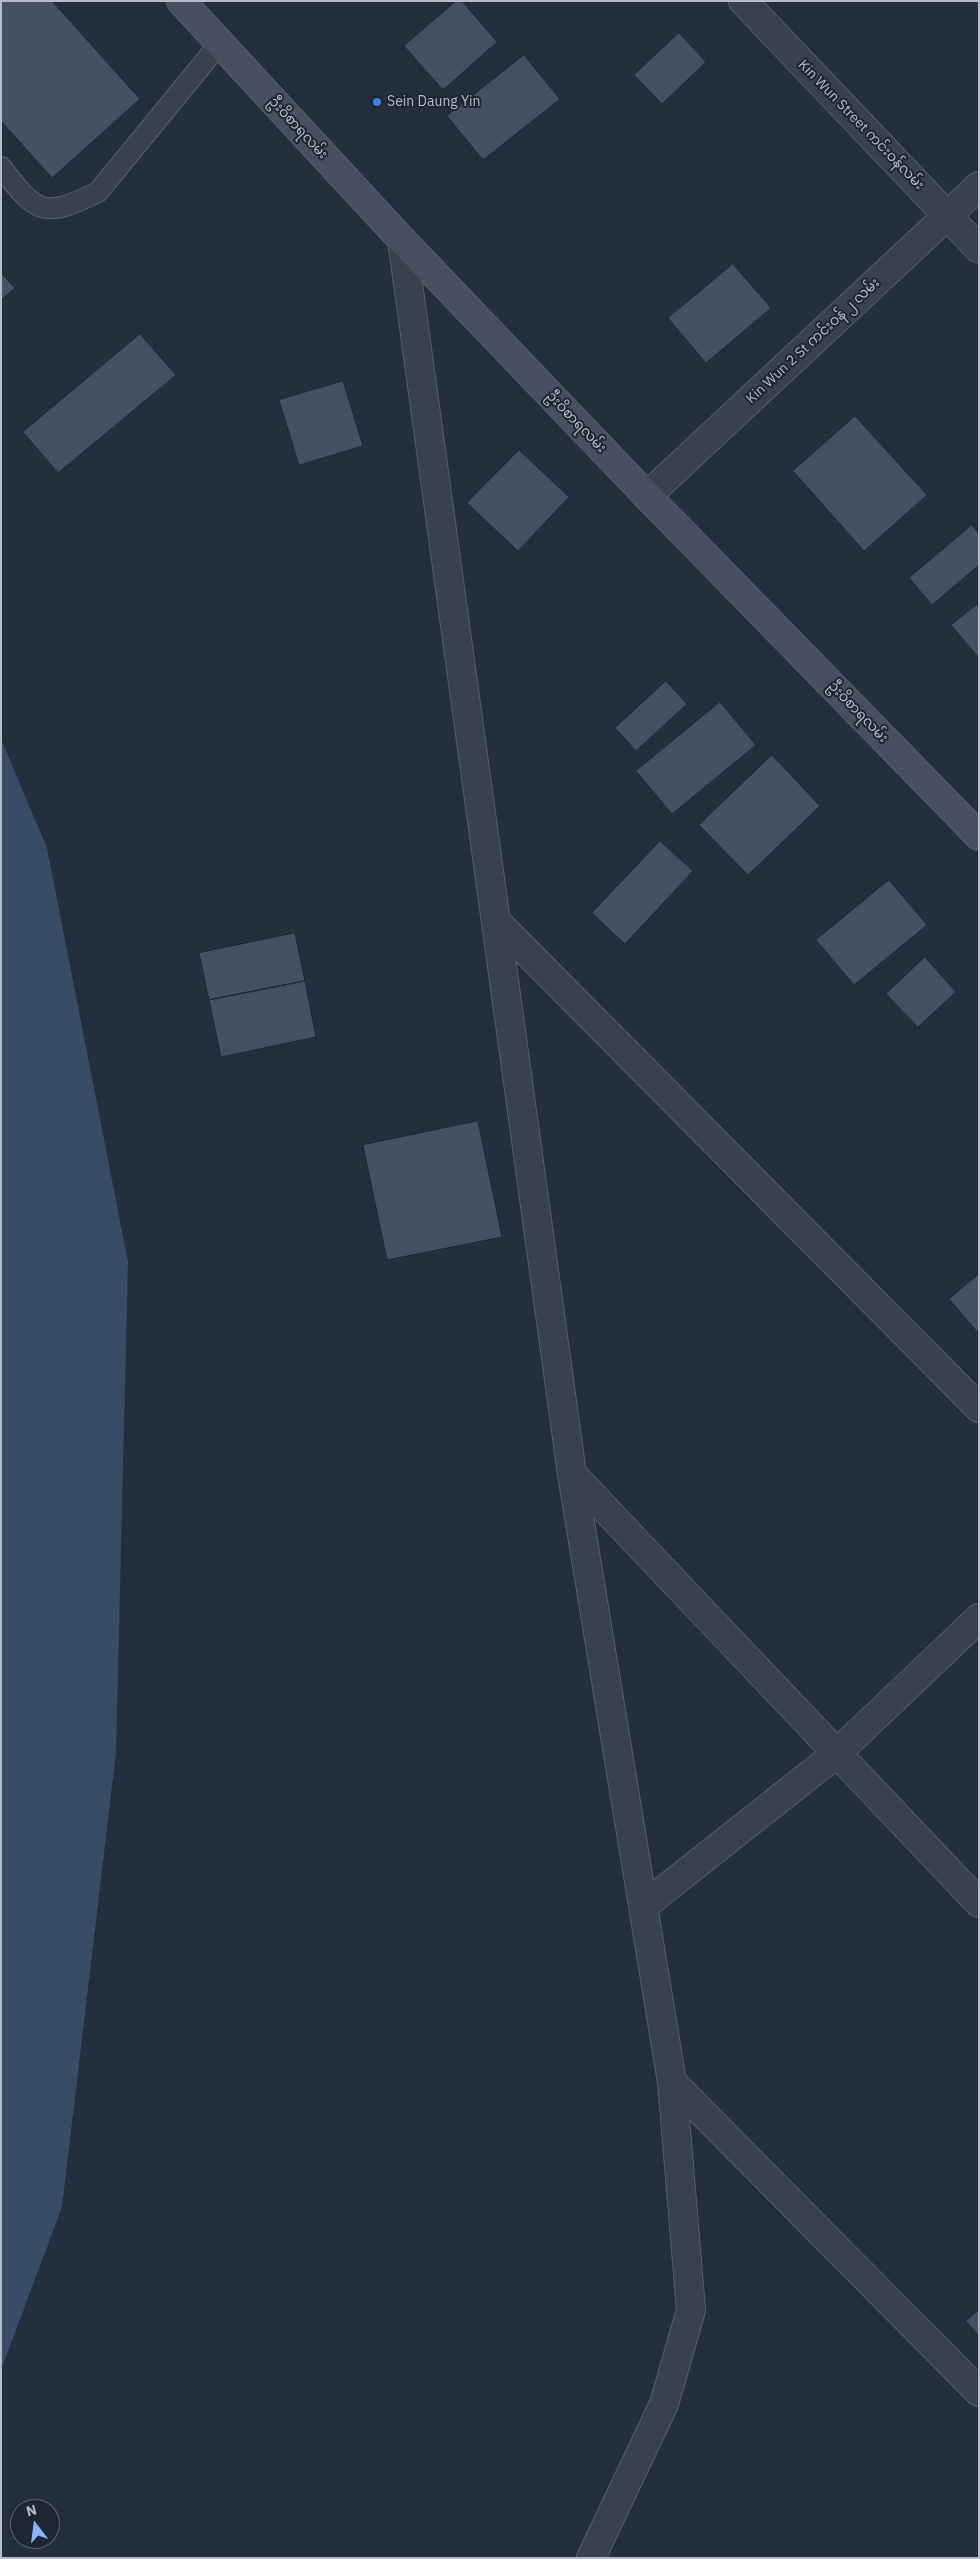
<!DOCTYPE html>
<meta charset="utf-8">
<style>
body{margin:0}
#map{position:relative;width:980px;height:2559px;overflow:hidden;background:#242f3e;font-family:"IBM Plex Sans",sans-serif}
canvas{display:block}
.frame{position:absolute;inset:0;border:2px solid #b4bcc9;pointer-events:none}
.north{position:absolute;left:10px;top:2499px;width:50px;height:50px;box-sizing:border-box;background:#1d2633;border:1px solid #59626f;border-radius:50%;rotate:345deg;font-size:14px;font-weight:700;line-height:20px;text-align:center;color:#b4bcc9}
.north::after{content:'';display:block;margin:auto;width:18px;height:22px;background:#8ab4f8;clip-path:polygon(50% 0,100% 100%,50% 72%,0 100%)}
</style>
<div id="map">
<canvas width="980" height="2559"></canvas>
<div class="frame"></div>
<div class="north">N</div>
</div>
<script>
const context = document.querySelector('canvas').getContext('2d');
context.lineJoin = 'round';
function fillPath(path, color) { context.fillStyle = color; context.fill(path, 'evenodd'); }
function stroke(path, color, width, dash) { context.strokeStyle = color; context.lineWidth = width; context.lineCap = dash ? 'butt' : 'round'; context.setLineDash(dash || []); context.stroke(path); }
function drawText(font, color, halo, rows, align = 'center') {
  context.font = font + ' "IBM Plex Sans","Noto Sans Myanmar",sans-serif'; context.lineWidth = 4; context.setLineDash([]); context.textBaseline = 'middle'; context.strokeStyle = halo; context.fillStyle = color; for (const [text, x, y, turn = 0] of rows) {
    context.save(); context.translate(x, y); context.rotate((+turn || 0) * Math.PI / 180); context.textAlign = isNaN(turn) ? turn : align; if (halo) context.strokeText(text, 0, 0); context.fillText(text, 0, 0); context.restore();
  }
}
fillPath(new Path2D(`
 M 1,739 L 47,848 L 128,1262 L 116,1752 L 62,2207 L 1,2370 Z`), '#394c67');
const building = new Path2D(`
 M 1,1 L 52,1 L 140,99 L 52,178 L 1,121 Z
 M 456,1 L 462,1 L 497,42 L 443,90 L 404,46 Z
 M 679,33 L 706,62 L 662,104 L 634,75 Z
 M 524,55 L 560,99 L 483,160 L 447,116 Z
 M 733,264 L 771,308 L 706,363 L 668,318 Z
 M 1,273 L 15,288 L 1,300 Z
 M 140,334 L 176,375 L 58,473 L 23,432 Z
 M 343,381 L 363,446 L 299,465 L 279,400 Z
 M 855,416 L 927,495 L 864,551 L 793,471 Z
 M 519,450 L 569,497 L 518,551 L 467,503 Z
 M 972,525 L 979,534 L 979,565 L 932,605 L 909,578 Z
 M 979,603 L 979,658 L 951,625 Z
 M 666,681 L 687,704 L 636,751 L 615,728 Z
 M 720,702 L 756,745 L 672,814 L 636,771 Z
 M 772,755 L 820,806 L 748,875 L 699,825 Z
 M 660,841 L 693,871 L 625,944 L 592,913 Z
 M 889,880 L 927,925 L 854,985 L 816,940 Z
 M 295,933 L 305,981 L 209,1000 L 199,953 Z
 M 925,957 L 956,992 L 918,1027 L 886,994 Z
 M 305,981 L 316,1037 L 221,1057 L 209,1000 Z
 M 478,1121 L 502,1237 L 387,1260 L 363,1145 Z
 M 979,1274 L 979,1334 L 949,1299 Z
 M 979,2310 L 979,2336 L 966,2321 Z`);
fillPath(building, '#455162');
stroke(building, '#1f2835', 1);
const lane = new Path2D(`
 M 1,167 C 37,214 43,219 98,192 L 220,43`);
const street = new Path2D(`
 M 743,1 L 979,249
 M 402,240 L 572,1474 L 672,2082 L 691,2310 L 664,2404 L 591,2558
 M 647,496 L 979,186
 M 496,921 L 979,1408
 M 572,1474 L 979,1903
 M 645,1905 L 836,1754 L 979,1618
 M 672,2082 L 979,2392`);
const secondary = new Path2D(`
 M 181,1 L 402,240 L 647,496 L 979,836`);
stroke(lane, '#565f6c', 22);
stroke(street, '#565f6c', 30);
stroke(secondary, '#565f6c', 30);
stroke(lane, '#38414e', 20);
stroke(street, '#38414e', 28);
stroke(secondary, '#465061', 28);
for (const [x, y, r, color] of [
 [377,102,5,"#3f7fe0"]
]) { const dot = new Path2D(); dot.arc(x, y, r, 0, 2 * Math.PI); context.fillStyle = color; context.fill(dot); stroke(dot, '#1d2633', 2); }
drawText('14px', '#b4bcc9', '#1d2633', [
 ["Sein Daung Yin",387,102]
], 'left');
drawText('14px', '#b4bcc9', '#1d2633', [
 ["Kin Wun Street ကင်းဝန်လမ်း",861,125,46],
 ["ဦးဝိစာရလမ်း",298,128,47],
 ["Kin Wun 2 St ကင်းဝန် ၂ လမ်း",813,341,-43],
 ["ဦးဝိစာရလမ်း",576,422,46],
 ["ဦးဝိစာရလမ်း",858,712,46]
]);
</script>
